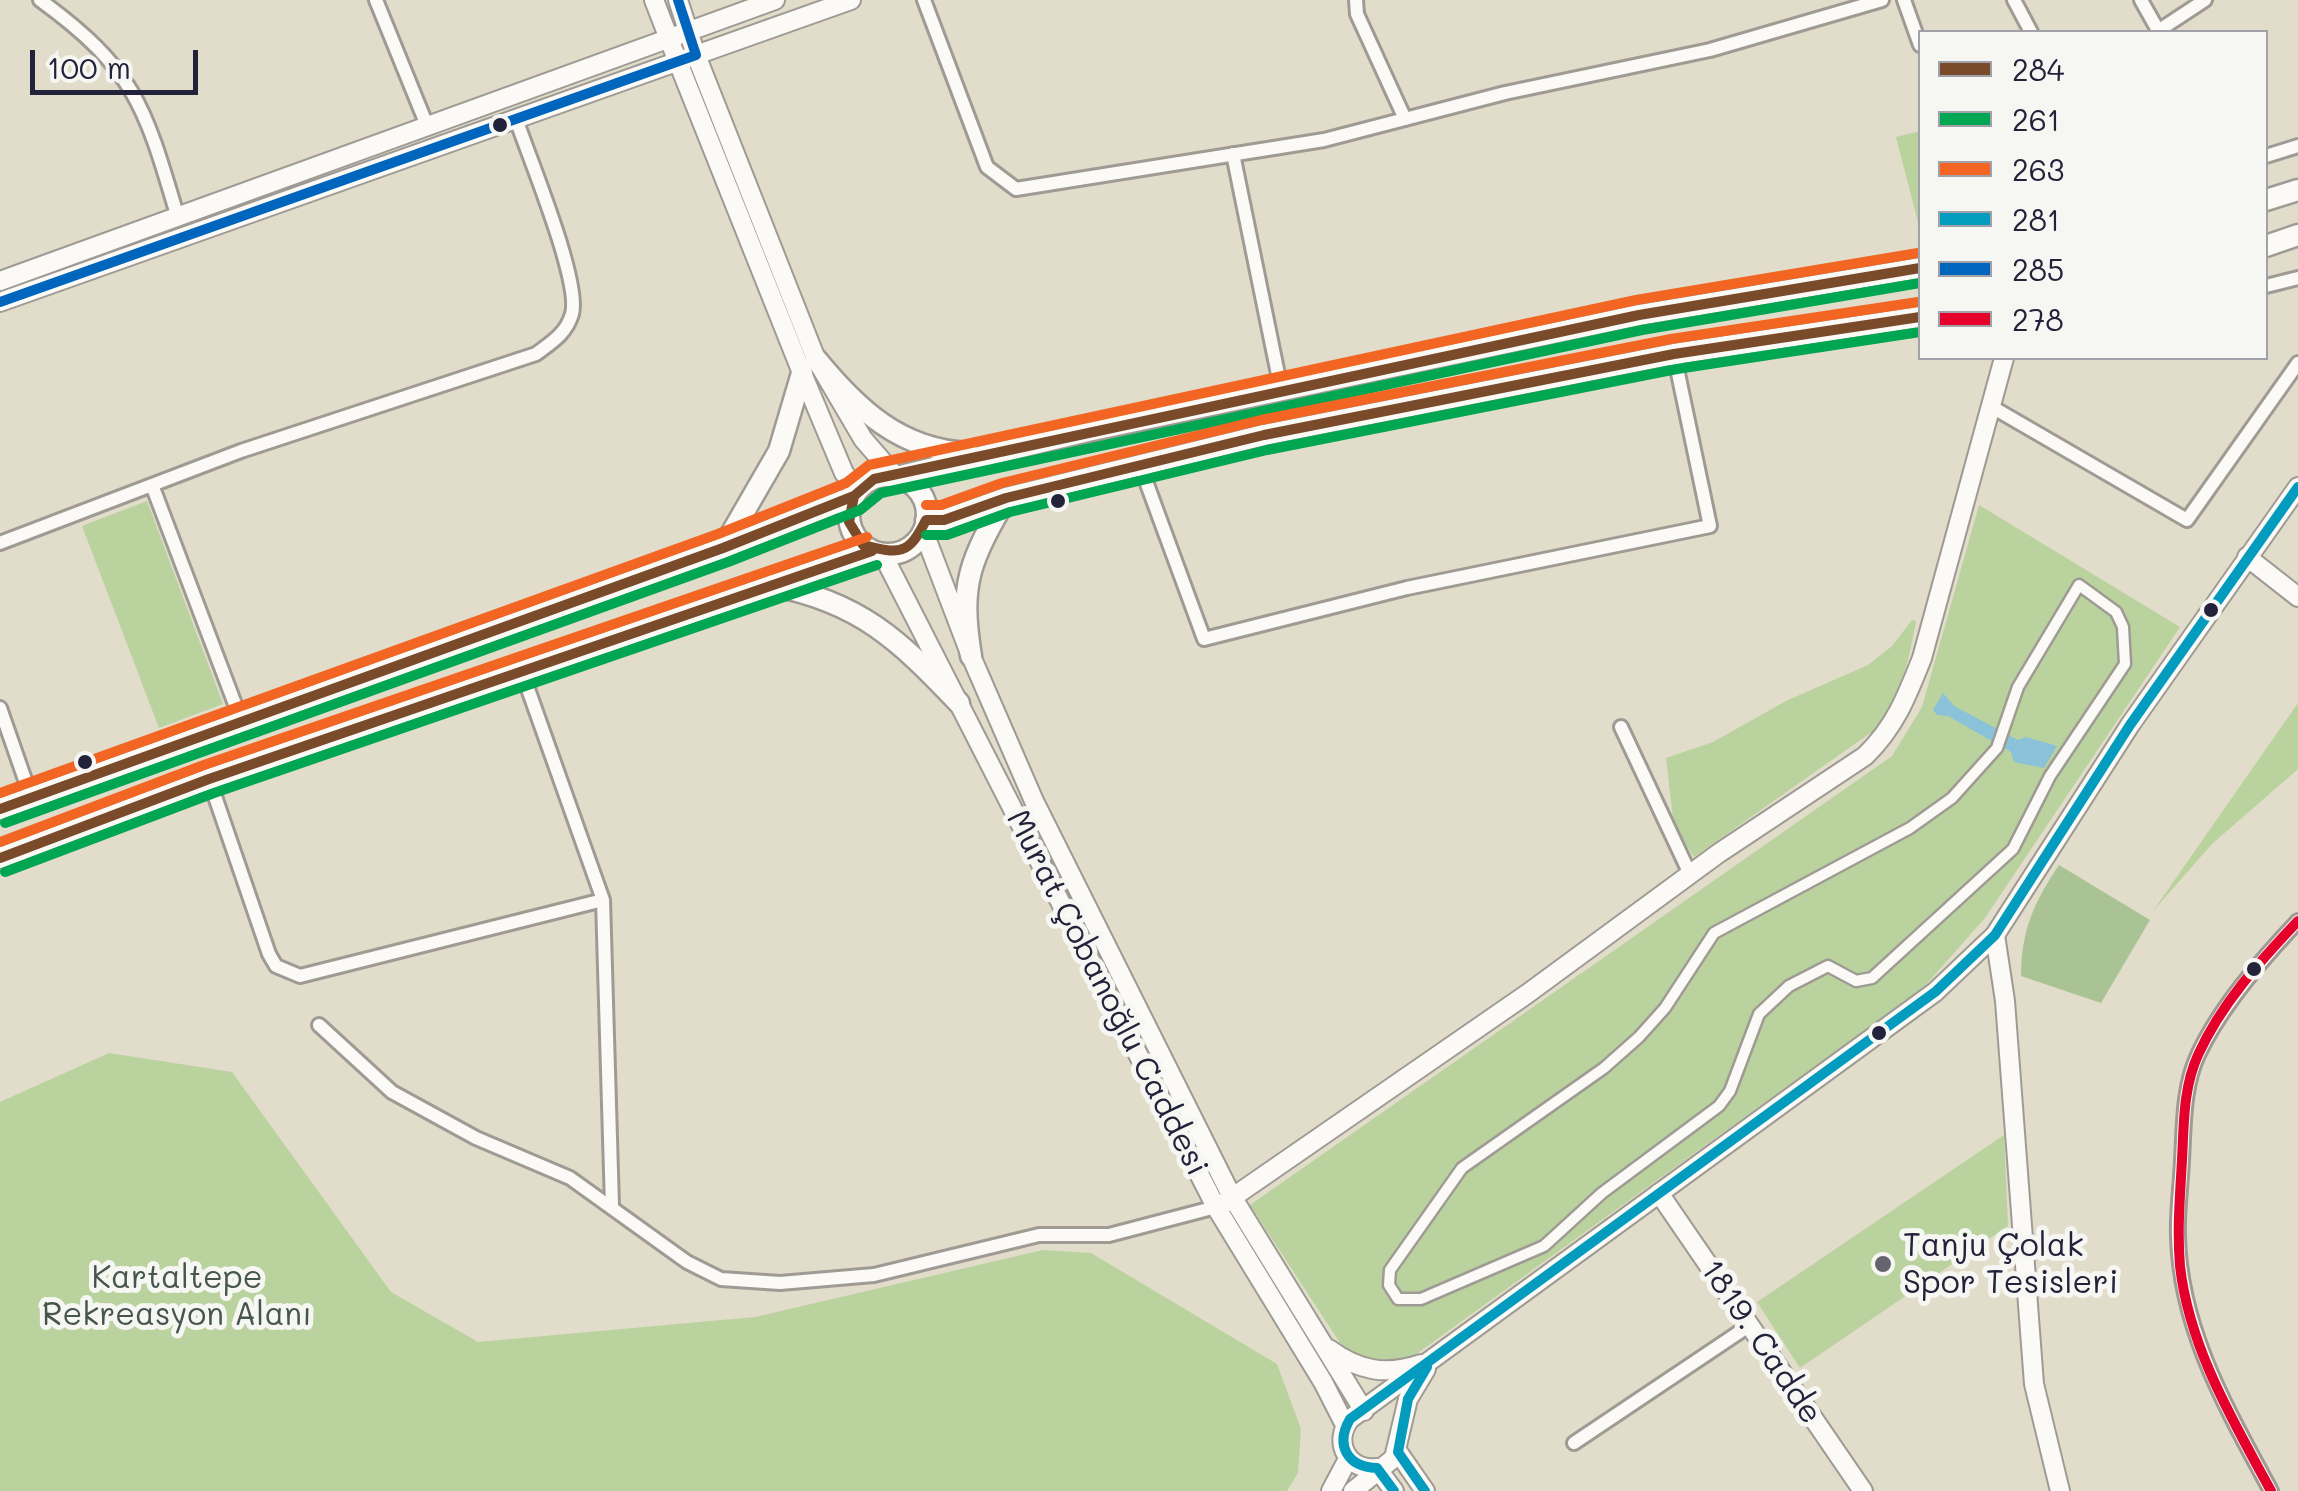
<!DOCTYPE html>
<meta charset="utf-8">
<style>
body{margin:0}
#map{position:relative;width:2298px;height:1491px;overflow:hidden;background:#e2dcca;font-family:Mali,sans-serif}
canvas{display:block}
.legend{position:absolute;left:1918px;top:30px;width:350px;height:330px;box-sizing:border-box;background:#f6f6f2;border:2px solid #a1a1a9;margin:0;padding:12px 18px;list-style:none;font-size:30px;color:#22223b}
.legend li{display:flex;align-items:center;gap:20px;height:50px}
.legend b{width:50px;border:2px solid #a1a1a9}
.scale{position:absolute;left:30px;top:50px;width:168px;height:45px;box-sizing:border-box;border:5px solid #22223b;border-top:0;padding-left:12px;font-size:30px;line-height:35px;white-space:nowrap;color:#22223b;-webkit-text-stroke:8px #f6f6f2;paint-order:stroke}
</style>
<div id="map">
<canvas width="2298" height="1491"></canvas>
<ul class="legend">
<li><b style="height:12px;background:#7a4b2a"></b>284</li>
<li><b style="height:12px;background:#00a651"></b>261</li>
<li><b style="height:12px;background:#f26522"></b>263</li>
<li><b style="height:12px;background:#039cbf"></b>281</li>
<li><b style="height:12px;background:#0065bd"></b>285</li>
<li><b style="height:12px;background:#e4002b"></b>278</li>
</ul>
<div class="scale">100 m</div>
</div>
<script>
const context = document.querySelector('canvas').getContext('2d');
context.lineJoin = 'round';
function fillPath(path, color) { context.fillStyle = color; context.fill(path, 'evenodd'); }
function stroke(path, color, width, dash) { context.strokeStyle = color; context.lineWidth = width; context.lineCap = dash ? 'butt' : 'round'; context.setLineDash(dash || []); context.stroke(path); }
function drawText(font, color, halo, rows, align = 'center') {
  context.font = font + ' Mali,sans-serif'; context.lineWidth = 10; context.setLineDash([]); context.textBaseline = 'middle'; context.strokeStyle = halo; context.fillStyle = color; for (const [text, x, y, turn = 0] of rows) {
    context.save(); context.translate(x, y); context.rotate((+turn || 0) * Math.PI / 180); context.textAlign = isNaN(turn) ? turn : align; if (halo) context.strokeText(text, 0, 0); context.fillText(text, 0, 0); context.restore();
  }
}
fillPath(new Path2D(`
 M 1920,131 L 1920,230 L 1896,137 Z
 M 147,501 L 223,704 L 159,728 L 82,526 Z
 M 1979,505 L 2180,627 L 1985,918 L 1923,988 L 1415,1355 C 1390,1370 1362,1365 1342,1346 L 1250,1205 L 1892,756 L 1922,707 Z
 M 1912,620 L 1916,621 C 1910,656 1900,702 1876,729 L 1694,857 L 1674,827 L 1666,758 L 1713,742 L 1786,701 L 1868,665 L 1892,646 Z
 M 2298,703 L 2298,769 L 2212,844 L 2153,911 Z
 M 109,1053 L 232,1072 L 391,1292 L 478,1342 L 755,1317 L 1043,1250 L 1091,1253 L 1277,1364 L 1301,1429 L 1298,1473 L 1287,1491 L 0,1491 L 0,1102 Z
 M 2004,1135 L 2008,1226 L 1800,1368 L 1757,1302 Z`), '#bad39e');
fillPath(new Path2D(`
 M 2059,865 L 2150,920 L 2101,1003 L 2021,976 C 2021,931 2034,902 2059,865 Z`), '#a9c395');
fillPath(new Path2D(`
 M 1943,693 L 1954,706 L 2018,740 L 2026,737 L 2057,746 L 2044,768 L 2014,762 L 2011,752 L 1948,716 L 1937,715 L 1933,710 Z`), '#89c2d9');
const pedestrian = new Path2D(`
 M 2079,585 L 2116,612 L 2123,627 L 2125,664 L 2050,776 L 2013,849 L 1872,978 L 1856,981 L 1828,966 L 1789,986 L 1759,1014 L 1730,1091 L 1719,1106 L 1602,1193 L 1544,1246 L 1421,1299 L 1398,1299 L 1389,1285 L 1390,1270 L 1462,1168 L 1604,1068 L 1639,1037 L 1665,1008 L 1714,933 L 1910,828 L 1952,798 L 1997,748 L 2018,687 Z`);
const minor = new Path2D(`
 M 40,0 C 136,70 145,107 178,218
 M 376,0 L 428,128
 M 924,0 L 987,167 L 1016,189 L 1324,140 L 1505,93 L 1710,50 L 1882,0
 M 1356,0 L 1357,14 L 1405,119
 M 1904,0 L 1920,45
 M 2014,0 L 2031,32
 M 2141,0 L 2159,32
 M 2158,31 L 2205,0
 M 1233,154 L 1281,389
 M 2266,156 L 2298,146
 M 2266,286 L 2298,278
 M 1992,407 L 2187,520 L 2298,363
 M 1140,465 L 1204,639 L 1407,588 L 1710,526 L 1674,354
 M 152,485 L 241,720
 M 0,543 L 241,451 L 536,354 C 552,342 566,334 572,314 C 581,282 529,157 516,119
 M 522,672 L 603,900 L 612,1206
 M 0,708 L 31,797
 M 1621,727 L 1690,874
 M 209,779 L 269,954 L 276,966 L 300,976 L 603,900
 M 319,1025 L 392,1092 L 476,1138 L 570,1178 L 687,1262 L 721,1279 L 780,1283 L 874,1275 L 1039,1235 L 1109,1235 L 1216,1207
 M 1574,1443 L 1750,1325
 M 2271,1491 C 2228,1411 2180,1330 2178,1236 C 2177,1211 2181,1185 2182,1160 C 2184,1126 2183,1087 2198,1055 C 2220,1007 2262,959 2298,921`);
const tertiary = new Path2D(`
 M 654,0 L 678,62
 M 678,0 L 696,55
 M 1995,935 L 2005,1001 L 2034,1384 L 2060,1491
 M 1659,1193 L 1863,1491
 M 1223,1204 L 1527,994 L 1719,853 L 1865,756 C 1895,727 1907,696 1922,658 L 2004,358`);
const secondary = new Path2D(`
 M 696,55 L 816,359 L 863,439 L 896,477
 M 678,62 L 802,373 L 844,473 L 857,490
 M 0,281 L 775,0
 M 0,302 L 851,0
 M 923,530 L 971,656 L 1034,801 L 1231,1195 L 1364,1411
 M 882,553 L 1216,1207 L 1323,1382 L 1345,1425
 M 2247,557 L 2298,597
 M 1329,1349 C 1359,1371 1386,1376 1421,1364
 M 1398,1452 L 1425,1491
 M 1377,1468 C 1348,1471 1332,1443 1350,1419 L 1935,992 L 1995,935 L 2130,725 L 2298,487
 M 1377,1468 L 1394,1491
 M 1331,1491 L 1348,1459
 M 1353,1491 L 1394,1458 L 1408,1399 L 1426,1369`);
const primary = new Path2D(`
 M 2266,200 L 2298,190
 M 2266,246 L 2298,235
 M 816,359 C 857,409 900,450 968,453
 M849 515a39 39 0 1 1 78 0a39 39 0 1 1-78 0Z
 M 896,477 L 1088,431 L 1639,315 L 1920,268
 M 926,520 L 944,520 L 1006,498 L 1264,435 L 1674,354 L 1920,317
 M 723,548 L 779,451 L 802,373
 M 771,585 C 860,602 899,640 959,703
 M 971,656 C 959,583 970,561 1006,498
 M 0,809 L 723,548 L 854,496
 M 0,858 L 209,779 L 872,551`);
stroke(pedestrian, '#9f9b94', 15);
stroke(minor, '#9f9b94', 18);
stroke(tertiary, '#9f9b94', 22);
stroke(secondary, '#9f9b94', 22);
stroke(primary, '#9f9b94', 25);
stroke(pedestrian, '#fbfaf7', 10);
stroke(minor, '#fbfaf7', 12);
stroke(tertiary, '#fbfaf7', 18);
stroke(secondary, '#fbfaf7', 18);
stroke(primary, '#fbfaf7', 20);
stroke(new Path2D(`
 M 1920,268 L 1639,315 L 874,479 L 854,496 L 849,522 L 863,545 C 900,554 908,556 926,520 L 944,520 L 1006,498 L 1264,435 L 1674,354 L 1920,317
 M 0,809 L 723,548 L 854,496
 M 0,858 L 209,779 L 872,551`), '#7a4b2a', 10);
stroke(new Path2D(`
 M 926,535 L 947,535 L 1010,512 L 1267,450 L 1677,369 L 1920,332
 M 5,823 L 728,562 L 860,510 L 881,493 L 1642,330 L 1920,283
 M 5,872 L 214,793 L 877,565`), '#00a651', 10);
stroke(new Path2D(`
 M 926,505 L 941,505 L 1002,483 L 1261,420 L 1671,339 L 1918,302
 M 0,793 L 718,534 L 846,483 L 869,465 L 1636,300 L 1918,253
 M 0,842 L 204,765 L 867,537`), '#f26522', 10);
stroke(new Path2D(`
 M 1394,1491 L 1377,1468 C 1347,1467 1335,1445 1350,1419 L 1935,992 L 1995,935 L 2130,725 L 2298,487
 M 1425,1491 L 1398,1452 L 1408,1399 L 1427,1367`), '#039cbf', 10);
stroke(new Path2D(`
 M 0,302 L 696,55 L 678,0`), '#0065bd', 10);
stroke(new Path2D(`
 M 2271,1491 C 2233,1421 2189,1347 2180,1266 C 2177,1230 2180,1196 2182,1160 C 2184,1124 2183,1088 2198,1055 C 2221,1004 2260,961 2298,921`), '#e4002b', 10);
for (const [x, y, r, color] of [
 [500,125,9,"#22223b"],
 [1058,501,9,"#22223b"],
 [2211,610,9,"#22223b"],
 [85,762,9,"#22223b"],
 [2254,969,9,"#22223b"],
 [1879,1033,9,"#22223b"],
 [1883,1264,10,"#65636d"]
]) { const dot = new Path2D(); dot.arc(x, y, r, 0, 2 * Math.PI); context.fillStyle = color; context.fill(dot); stroke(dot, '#f6f6f2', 4); }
drawText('32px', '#22223b', '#f6f6f2', [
 ["Murat Çobanoğlu Caddesi",1107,993,63],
 ["1819. Cadde",1761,1342,56]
]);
drawText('32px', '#22223b', '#f6f6f2', [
 ["Tanju Çolak",1903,1246],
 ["Spor Tesisleri",1903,1283]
], 'left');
drawText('32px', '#46554e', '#f6f6f2', [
 ["Kartaltepe",177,1278],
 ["Rekreasyon Alanı",177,1315]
]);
</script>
